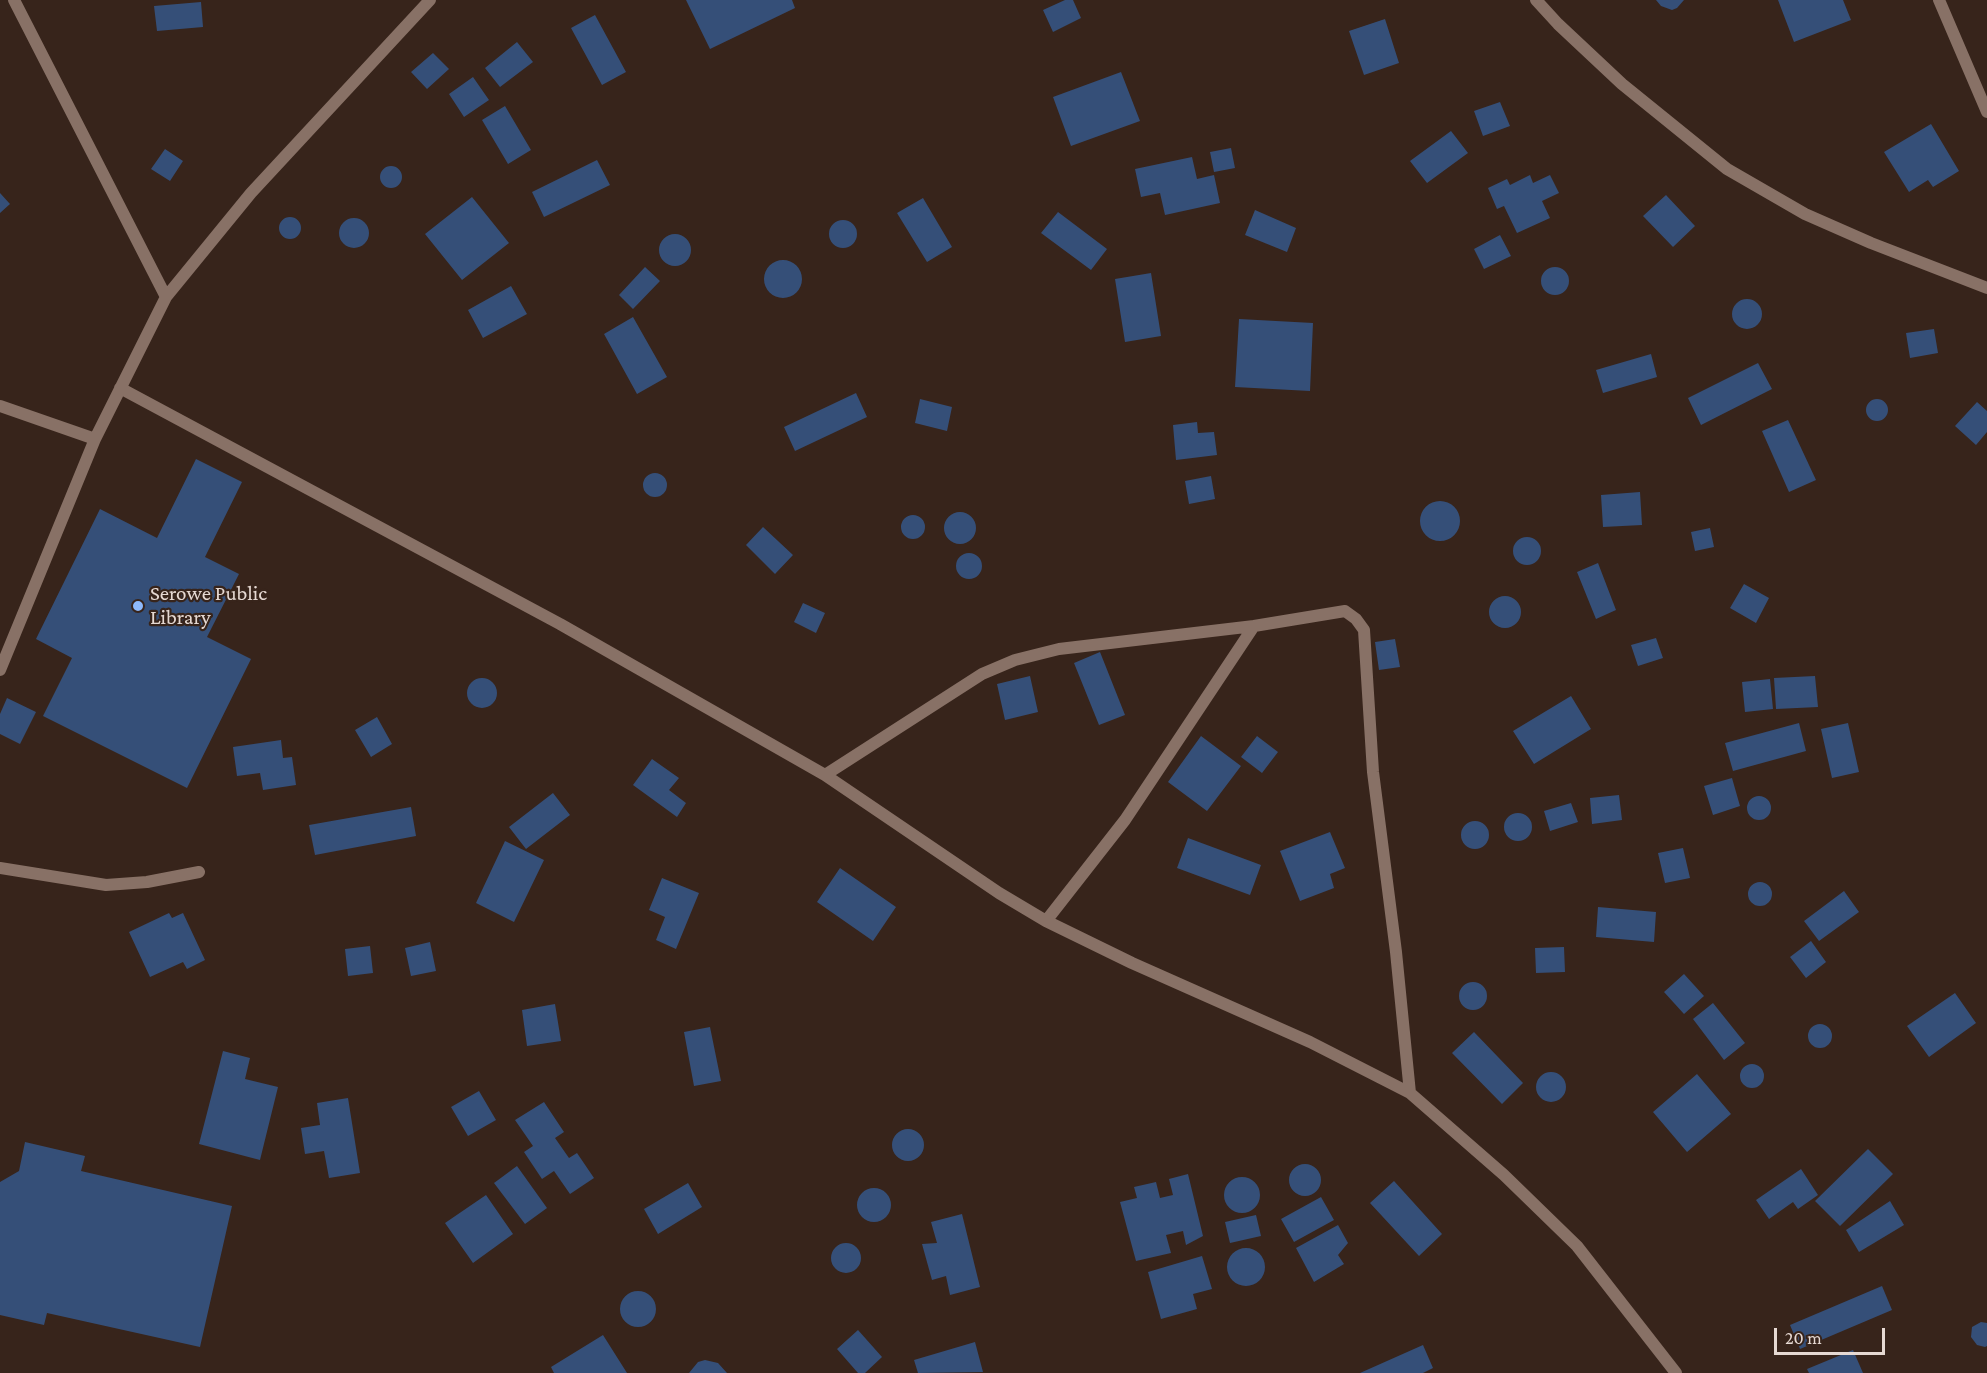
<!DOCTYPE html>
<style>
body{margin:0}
#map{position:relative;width:1987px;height:1373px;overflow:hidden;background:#37241b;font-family:"Crimson Pro",serif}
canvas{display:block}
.scale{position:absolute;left:1774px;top:1328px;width:111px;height:27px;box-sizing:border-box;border:3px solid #e6d9d3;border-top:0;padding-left:8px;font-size:18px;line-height:21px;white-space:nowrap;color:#e6d9d3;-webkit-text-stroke:4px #37241b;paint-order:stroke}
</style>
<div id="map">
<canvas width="1987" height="1373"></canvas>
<div class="scale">20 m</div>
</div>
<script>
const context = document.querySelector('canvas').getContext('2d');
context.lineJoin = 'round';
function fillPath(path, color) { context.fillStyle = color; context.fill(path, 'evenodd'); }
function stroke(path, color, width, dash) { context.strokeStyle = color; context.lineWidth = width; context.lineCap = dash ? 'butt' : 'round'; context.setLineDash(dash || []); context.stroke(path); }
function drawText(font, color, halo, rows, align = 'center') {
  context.font = font + ' "Crimson Pro",serif'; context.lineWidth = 4.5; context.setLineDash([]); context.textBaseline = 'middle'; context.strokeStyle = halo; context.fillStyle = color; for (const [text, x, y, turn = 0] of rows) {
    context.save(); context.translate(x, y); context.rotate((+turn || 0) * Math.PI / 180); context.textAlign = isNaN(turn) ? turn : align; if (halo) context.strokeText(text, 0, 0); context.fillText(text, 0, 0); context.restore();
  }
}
fillPath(new Path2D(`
 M 686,0 L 792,0 L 795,8 L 710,49 Z
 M 1065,0 L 1073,0 L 1081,18 L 1053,32 L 1043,10 Z
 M 1656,0 L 1684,0 L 1677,8 L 1672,10 L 1661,6 Z
 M 1778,0 L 1843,0 L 1851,20 L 1794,42 Z
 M 201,2 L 203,27 L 157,31 L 154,6 Z
 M 595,15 L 626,72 L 602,85 L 571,28 Z
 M 1385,19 L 1399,63 L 1364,75 L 1349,31 Z
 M 517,42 L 533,62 L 500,87 L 485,68 Z
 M 433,53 L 449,69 L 427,89 L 411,72 Z
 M 1121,72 L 1140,121 L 1071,146 L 1053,97 Z
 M 473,77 L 489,100 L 464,117 L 449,94 Z
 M 1500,102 L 1510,126 L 1483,136 L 1474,111 Z
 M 505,106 L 531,150 L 508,164 L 482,120 Z
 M 1931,124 L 1959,171 L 1933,187 L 1928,180 L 1909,192 L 1884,152 Z
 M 1451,131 L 1468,153 L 1427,183 L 1410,161 Z
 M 1231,148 L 1235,168 L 1214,172 L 1210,152 Z
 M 165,149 L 183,161 L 170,181 L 151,169 Z
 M 1192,157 L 1197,179 L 1214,175 L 1220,203 L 1165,215 L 1160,193 L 1141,197 L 1135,169 Z
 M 597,160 L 610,185 L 544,217 L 532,192 Z
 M380 177a11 11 0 1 1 22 0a11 11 0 1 1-22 0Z
 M 1530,175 L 1533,183 L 1550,175 L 1559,193 L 1542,201 L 1550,218 L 1517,233 L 1504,206 L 1497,209 L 1488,188 L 1507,179 L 1510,185 Z
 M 0,193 L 10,204 L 0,213 Z
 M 1666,195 L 1695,226 L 1673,247 L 1643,216 Z
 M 472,197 L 509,243 L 462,280 L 425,234 Z
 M 923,198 L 952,247 L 927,262 L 897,213 Z
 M 1255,210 L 1296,228 L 1287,252 L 1245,235 Z
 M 1058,212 L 1107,249 L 1091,270 L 1041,233 Z
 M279 228a11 11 0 1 1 22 0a11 11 0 1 1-22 0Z
 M339 233a15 15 0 1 1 30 0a15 15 0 1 1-30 0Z
 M829 234a14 14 0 1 1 28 0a14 14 0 1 1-28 0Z
 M659 250a16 16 0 1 1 32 0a16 16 0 1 1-32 0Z
 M 1500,235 L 1511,256 L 1484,269 L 1474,249 Z
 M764 279a19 19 0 1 1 38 0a19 19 0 1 1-38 0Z
 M1541 281a14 14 0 1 1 28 0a14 14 0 1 1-28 0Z
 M 645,267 L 660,281 L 633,309 L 619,295 Z
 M 1151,273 L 1161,336 L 1125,342 L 1115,279 Z
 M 511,286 L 527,314 L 483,338 L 468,310 Z
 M1732 314a15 15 0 1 1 30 0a15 15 0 1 1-30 0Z
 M 633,317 L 667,377 L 637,394 L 604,334 Z
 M 1239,319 L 1313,323 L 1310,391 L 1235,387 Z
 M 1934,329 L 1938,353 L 1910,358 L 1906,333 Z
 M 1651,354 L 1657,377 L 1603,393 L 1596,370 Z
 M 1758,363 L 1772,389 L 1701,425 L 1688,398 Z
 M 856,393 L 867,417 L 795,451 L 784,427 Z
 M 920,399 L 952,407 L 947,431 L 915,423 Z
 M1866 410a11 11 0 1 1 22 0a11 11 0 1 1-22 0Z
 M 1977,402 L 1987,411 L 1987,432 L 1976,445 L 1955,426 Z
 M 1788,420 L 1816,480 L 1789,492 L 1762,431 Z
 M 1197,422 L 1198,433 L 1214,432 L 1217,455 L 1176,460 L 1173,425 Z
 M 196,459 L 242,482 L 205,557 L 239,574 L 207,637 L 251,659 L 187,788 L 43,716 L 72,658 L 36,639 L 100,509 L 157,538 Z
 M643 485a12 12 0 1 1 24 0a12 12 0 1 1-24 0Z
 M 1211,476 L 1215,499 L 1189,504 L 1185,481 Z
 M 1640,492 L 1642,525 L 1603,527 L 1601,495 Z
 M1420 521a20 20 0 1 1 40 0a20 20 0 1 1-40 0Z
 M944 528a16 16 0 1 1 32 0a16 16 0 1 1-32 0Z
 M901 527a12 12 0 1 1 24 0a12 12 0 1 1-24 0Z
 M 763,527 L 793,555 L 775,574 L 746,545 Z
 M 1710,528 L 1714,547 L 1695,551 L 1691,532 Z
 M1513 551a14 14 0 1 1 28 0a14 14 0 1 1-28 0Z
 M956 566a13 13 0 1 1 26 0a13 13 0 1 1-26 0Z
 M 1598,563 L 1616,610 L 1596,619 L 1577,572 Z
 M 1744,584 L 1769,598 L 1756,623 L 1730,608 Z
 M1489 612a16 16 0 1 1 32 0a16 16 0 1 1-32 0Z
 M 803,603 L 825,613 L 816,633 L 794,622 Z
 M 1656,638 L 1663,658 L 1638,666 L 1631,645 Z
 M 1395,639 L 1400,667 L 1379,670 L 1375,642 Z
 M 1100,652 L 1125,715 L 1099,725 L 1074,663 Z
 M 1030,676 L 1038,712 L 1005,720 L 997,684 Z
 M 1815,676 L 1818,707 L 1776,709 L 1774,678 Z
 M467 693a15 15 0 1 1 30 0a15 15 0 1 1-30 0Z
 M 1770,679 L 1773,709 L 1745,712 L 1742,682 Z
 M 1571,696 L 1591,729 L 1534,764 L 1513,731 Z
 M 7,698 L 36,712 L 20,744 L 0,734 L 0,714 Z
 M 377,717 L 392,744 L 371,757 L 355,730 Z
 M 1799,723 L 1806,751 L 1733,771 L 1725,743 Z
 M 1848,723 L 1859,772 L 1832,778 L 1821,729 Z
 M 1201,736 L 1241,766 L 1207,811 L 1168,782 Z
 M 1257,736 L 1278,752 L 1262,773 L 1241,757 Z
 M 281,740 L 283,758 L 292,757 L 296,785 L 263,790 L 260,773 L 237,776 L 233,747 Z
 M 652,759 L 679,778 L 669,790 L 686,803 L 677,817 L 633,785 Z
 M 1732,778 L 1740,806 L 1713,815 L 1704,786 Z
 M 553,793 L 570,815 L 526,849 L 509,827 Z
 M 1619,795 L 1622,820 L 1592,824 L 1590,798 Z
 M1747 808a12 12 0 1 1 24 0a12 12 0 1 1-24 0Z
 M 1571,803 L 1578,822 L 1550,831 L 1544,811 Z
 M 411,807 L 416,836 L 315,855 L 309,825 Z
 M1504 827a14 14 0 1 1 28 0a14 14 0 1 1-28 0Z
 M1461 835a14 14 0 1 1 28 0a14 14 0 1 1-28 0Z
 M 1330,832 L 1345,868 L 1330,874 L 1334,888 L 1300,901 L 1280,851 Z
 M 1188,838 L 1261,865 L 1250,895 L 1177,868 Z
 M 505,841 L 544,860 L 514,922 L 476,903 Z
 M 1683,848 L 1690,878 L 1665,883 L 1658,853 Z
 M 840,868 L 896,907 L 873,941 L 817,902 Z
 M 662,878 L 699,893 L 676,949 L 656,940 L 665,917 L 649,910 Z
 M1748 894a12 12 0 1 1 24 0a12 12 0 1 1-24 0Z
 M 1844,891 L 1859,912 L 1819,941 L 1804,921 Z
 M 1598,907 L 1656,912 L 1654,942 L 1596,937 Z
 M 169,913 L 172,918 L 183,913 L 205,960 L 187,969 L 183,962 L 150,977 L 129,932 Z
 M 1811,941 L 1826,962 L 1806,978 L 1790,957 Z
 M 430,942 L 436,971 L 411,976 L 405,948 Z
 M 370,946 L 373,973 L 348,976 L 345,949 Z
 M 1564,947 L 1565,972 L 1536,973 L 1535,948 Z
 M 1684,974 L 1704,996 L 1684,1014 L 1664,992 Z
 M1459 996a14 14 0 1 1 28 0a14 14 0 1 1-28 0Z
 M 1955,993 L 1976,1023 L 1929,1057 L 1907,1026 Z
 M 1713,1003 L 1745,1043 L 1724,1060 L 1693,1019 Z
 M 555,1004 L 561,1041 L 527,1046 L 522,1010 Z
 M1808 1036a12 12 0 1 1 24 0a12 12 0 1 1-24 0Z
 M 710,1027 L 721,1081 L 694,1086 L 684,1032 Z
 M 1474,1032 L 1523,1083 L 1502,1104 L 1452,1053 Z
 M 223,1051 L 250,1058 L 245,1079 L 278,1087 L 260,1160 L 199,1144 Z
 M1740 1076a12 12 0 1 1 24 0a12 12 0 1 1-24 0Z
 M1536 1087a15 15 0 1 1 30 0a15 15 0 1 1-30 0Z
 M 1697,1074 L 1731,1114 L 1687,1152 L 1653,1112 Z
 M 479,1091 L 496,1120 L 468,1136 L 451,1107 Z
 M 348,1098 L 360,1173 L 329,1178 L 324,1151 L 305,1154 L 301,1128 L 320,1125 L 317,1103 Z
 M 544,1102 L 564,1132 L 555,1138 L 569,1158 L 577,1153 L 594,1178 L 570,1194 L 554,1171 L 542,1179 L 524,1152 L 533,1146 L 515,1120 Z
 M892 1145a16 16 0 1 1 32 0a16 16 0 1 1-32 0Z
 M 25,1142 L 85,1156 L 81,1171 L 232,1206 L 200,1347 L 47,1313 L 44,1325 L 0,1315 L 0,1182 L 19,1171 Z
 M 1868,1149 L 1893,1174 L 1840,1226 L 1815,1201 Z
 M1289 1180a16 16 0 1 1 32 0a16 16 0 1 1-32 0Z
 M 517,1166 L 547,1208 L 525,1224 L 494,1183 Z
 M 1801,1169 L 1818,1195 L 1798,1209 L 1793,1202 L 1769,1219 L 1756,1200 Z
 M 1188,1174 L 1203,1236 L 1186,1245 L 1183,1231 L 1166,1235 L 1171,1253 L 1136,1261 L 1120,1202 L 1137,1198 L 1134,1187 L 1156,1182 L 1160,1198 L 1173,1195 L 1169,1179 Z
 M1224 1195a18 18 0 1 1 36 0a18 18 0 1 1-36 0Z
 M 1394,1181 L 1442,1234 L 1419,1256 L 1370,1203 Z
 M 688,1183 L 702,1207 L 658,1234 L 644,1209 Z
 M857 1205a17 17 0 1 1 34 0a17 17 0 1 1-34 0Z
 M 486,1195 L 513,1234 L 473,1263 L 445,1223 Z
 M 1321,1197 L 1334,1220 L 1294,1242 L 1281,1219 Z
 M 1890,1201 L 1904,1225 L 1859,1252 L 1846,1230 Z
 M 962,1214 L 980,1287 L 950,1295 L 946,1276 L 932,1280 L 922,1244 L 937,1243 L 931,1222 Z
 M 1256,1215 L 1261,1236 L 1230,1243 L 1225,1222 Z
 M 1338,1225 L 1348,1243 L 1338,1255 L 1344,1264 L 1314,1282 L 1296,1248 Z
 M831 1258a15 15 0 1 1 30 0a15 15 0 1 1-30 0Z
 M1227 1267a19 19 0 1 1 38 0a19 19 0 1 1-38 0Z
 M 1202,1256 L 1212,1289 L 1193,1294 L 1197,1309 L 1161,1319 L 1148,1272 Z
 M 1882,1286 L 1892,1310 L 1800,1349 L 1790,1325 Z
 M620 1309a18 18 0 1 1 36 0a18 18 0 1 1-36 0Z
 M 1981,1322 L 1987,1323 L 1987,1346 L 1985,1347 L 1977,1345 L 1971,1337 L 1972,1327 Z
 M 858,1330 L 882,1357 L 865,1373 L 858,1373 L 837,1349 Z
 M 603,1335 L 627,1373 L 554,1373 L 551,1367 Z
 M 975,1342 L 983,1372 L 918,1373 L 914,1360 Z
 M 1423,1345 L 1433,1368 L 1423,1373 L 1360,1373 Z
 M 1853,1350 L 1863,1373 L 1809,1373 L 1807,1369 Z
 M 705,1360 L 718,1363 L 727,1373 L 689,1373 L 698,1362 Z`), '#354f78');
stroke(new Path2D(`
 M 14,0 L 166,297
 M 1536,0 L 1558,24 L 1622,84 L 1727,169 L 1805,214 L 1871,243 L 1987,288
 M 1939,0 L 1987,112
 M 120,388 L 560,624 L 825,775 L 999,893 L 1046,921 L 1132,963 L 1310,1042 L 1410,1093 L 1504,1175 L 1577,1246 L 1676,1373
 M 0,406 L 95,439
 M 0,670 L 95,439 L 166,297 L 251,193 L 430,0
 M 825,775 L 982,674 L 1015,660 L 1059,649 L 1254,626
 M 0,868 L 106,885 L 147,882 L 199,872
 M 1046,921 L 1125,820 L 1254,626 L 1345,611 L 1356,619 L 1364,630 L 1373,772 L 1396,952 L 1410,1093`), '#887166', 12);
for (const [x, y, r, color] of [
 [138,606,6,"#8db9fc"]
]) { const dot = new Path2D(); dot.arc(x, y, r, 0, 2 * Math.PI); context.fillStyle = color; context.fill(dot); stroke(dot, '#37241b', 2); }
drawText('21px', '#e6d9d3', '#37241b', [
 ["Serowe Public",150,594],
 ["Library",150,618]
], 'left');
</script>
